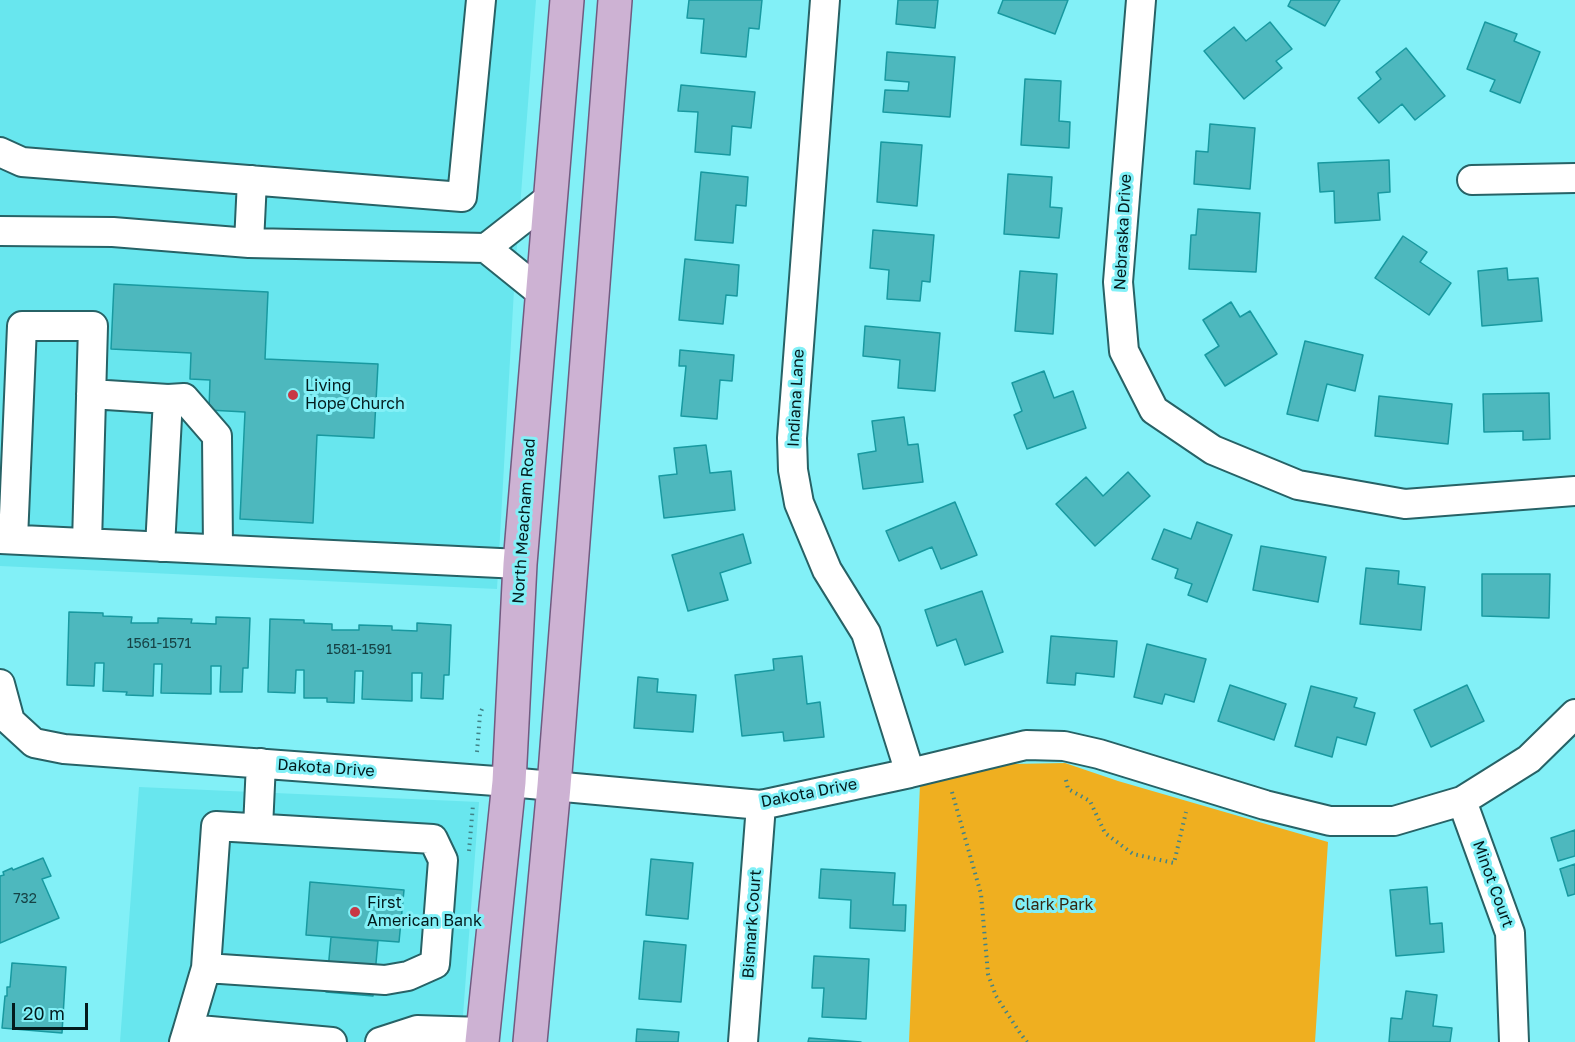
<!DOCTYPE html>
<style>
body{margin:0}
#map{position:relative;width:1575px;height:1042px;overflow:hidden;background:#82f0f7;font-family:"Golos Text",sans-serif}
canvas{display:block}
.scale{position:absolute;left:12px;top:1003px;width:76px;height:27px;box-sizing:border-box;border:3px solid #031b1d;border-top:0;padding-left:8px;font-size:18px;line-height:21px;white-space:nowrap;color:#031b1d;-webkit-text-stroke:4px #82f0f7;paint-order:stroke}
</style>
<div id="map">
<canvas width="1575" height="1042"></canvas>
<div class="scale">20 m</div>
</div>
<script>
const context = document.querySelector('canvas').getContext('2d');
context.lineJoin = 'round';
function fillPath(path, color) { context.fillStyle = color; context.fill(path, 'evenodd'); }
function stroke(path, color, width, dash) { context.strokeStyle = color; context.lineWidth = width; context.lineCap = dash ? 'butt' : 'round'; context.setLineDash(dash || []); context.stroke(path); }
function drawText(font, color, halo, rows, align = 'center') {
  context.font = font + ' "Golos Text",sans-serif'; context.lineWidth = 6; context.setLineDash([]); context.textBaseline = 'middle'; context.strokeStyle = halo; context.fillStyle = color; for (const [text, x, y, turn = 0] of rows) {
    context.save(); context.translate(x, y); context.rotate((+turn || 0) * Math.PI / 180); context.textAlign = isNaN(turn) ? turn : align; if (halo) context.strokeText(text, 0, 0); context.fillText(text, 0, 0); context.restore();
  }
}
fillPath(new Path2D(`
 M 0,0 L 536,0 L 515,272 L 497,589 L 0,566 Z
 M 139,787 L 479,802 L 461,1042 L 120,1042 Z`), '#68e6ee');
fillPath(new Path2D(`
 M 1065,763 L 1118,781 L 1328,842 L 1315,1042 L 909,1042 L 920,784 L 1012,764 Z`), '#efaf20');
const building = new Path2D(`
 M 689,0 L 762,0 L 759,29 L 749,28 L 746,57 L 701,53 L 704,19 L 687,18 Z
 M 898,0 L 938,0 L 935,28 L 896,24 Z
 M 1003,0 L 1068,0 L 1055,34 L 998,13 Z
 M 1291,0 L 1340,0 L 1325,26 L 1288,6 Z
 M 1270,22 L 1292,49 L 1276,61 L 1282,68 L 1244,99 L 1204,51 L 1234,27 L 1246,41 Z
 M 1485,22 L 1517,34 L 1514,41 L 1540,52 L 1520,103 L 1490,91 L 1495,80 L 1467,69 Z
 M 1406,48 L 1445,96 L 1415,120 L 1402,104 L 1379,123 L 1358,98 L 1381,79 L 1376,72 Z
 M 887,52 L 955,57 L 950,117 L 883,112 L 885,90 L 908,91 L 909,82 L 885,80 Z
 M 1025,79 L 1061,81 L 1059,121 L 1070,122 L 1069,148 L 1021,145 Z
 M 681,85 L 755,92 L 751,128 L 732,126 L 730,155 L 695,152 L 698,112 L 678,111 Z
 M 1210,124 L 1255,128 L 1250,189 L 1194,184 L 1196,151 L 1208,152 Z
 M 881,142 L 922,145 L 917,206 L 877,202 Z
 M 1389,160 L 1390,192 L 1378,193 L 1380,220 L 1335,223 L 1334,191 L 1320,192 L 1318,163 Z
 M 701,172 L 748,177 L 746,206 L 736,205 L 733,243 L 695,240 Z
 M 1008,174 L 1052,177 L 1050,207 L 1062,208 L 1059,238 L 1004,234 Z
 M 1198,209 L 1260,213 L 1256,272 L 1189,269 L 1191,235 L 1196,235 Z
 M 873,230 L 934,235 L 930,282 L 922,281 L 920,301 L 887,299 L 889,270 L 870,268 Z
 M 1403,236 L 1427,252 L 1420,262 L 1451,283 L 1429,315 L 1375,278 Z
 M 685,259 L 739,265 L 737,296 L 726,295 L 723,324 L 679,320 Z
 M 1507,268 L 1508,280 L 1538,278 L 1542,321 L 1482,326 L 1478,271 Z
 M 1020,271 L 1057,274 L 1053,334 L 1015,331 Z
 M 114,284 L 268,292 L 265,359 L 378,364 L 374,438 L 317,435 L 313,523 L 240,519 L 245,412 L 209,410 L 210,380 L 190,379 L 191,353 L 111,349 Z
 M 1231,302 L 1240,317 L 1250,311 L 1277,354 L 1225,386 L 1205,355 L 1219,346 L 1203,320 Z
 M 865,326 L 940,333 L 935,391 L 898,388 L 900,360 L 863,356 Z
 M 1305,341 L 1363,355 L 1355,391 L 1327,384 L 1318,421 L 1287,414 Z
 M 680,350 L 734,355 L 732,381 L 720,380 L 717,419 L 681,416 L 686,366 L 679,366 Z
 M 1044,371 L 1054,398 L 1073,391 L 1086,428 L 1027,449 L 1014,415 L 1022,411 L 1012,383 Z
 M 1549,393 L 1550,439 L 1523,440 L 1523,431 L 1484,432 L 1483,394 Z
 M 1379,396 L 1452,404 L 1448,444 L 1375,436 Z
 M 904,417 L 908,445 L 918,444 L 923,482 L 863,489 L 858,454 L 876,451 L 872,421 Z
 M 706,445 L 710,473 L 731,471 L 735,510 L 664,518 L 659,476 L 677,474 L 674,448 Z
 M 1128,472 L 1150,496 L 1095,546 L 1056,504 L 1086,477 L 1103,496 Z
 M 955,502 L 977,555 L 941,569 L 932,547 L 899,561 L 886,531 Z
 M 1197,522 L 1232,535 L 1207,602 L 1188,595 L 1192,584 L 1175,578 L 1178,569 L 1152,559 L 1164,529 L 1191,539 Z
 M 743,534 L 751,563 L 720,573 L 728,600 L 688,611 L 672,555 Z
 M 1261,546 L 1326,557 L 1318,602 L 1253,590 Z
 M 1366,568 L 1399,571 L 1398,584 L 1425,587 L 1421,630 L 1360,624 Z
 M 1482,574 L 1550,574 L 1549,618 L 1482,616 Z
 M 982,591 L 1003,652 L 965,665 L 956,639 L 937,646 L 925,610 Z
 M 69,612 L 103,613 L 103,616 L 132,617 L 131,623 L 158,623 L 158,618 L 192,619 L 191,623 L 216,624 L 216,617 L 250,618 L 248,668 L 243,668 L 242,692 L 220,692 L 221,666 L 211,666 L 211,694 L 161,693 L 162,664 L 154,664 L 153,696 L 126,695 L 127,692 L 103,691 L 104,663 L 95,663 L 94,686 L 67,685 Z
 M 270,619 L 304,620 L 304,623 L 332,624 L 332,630 L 359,630 L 359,625 L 392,626 L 392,630 L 417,631 L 417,623 L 451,625 L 449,675 L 444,675 L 443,699 L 421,698 L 422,673 L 412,673 L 412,701 L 362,699 L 363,671 L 355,671 L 354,703 L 327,702 L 327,698 L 304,698 L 304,670 L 296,670 L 295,693 L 268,692 Z
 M 1051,636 L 1117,641 L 1114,677 L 1076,673 L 1075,685 L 1047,683 Z
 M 1147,644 L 1206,659 L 1194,702 L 1165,694 L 1162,704 L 1134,697 Z
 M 802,656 L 807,704 L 820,702 L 824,737 L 784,741 L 783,732 L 742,736 L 735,675 L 774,670 L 773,659 Z
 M 638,677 L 658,679 L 657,692 L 696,695 L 693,732 L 634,728 Z
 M 1230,685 L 1286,704 L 1274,740 L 1218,721 Z
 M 1467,685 L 1484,721 L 1431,747 L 1414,710 Z
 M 1311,686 L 1357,698 L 1354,707 L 1375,713 L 1366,745 L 1337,737 L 1332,757 L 1295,746 Z
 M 1575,830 L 1575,856 L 1558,861 L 1551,838 Z
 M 43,858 L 51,876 L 42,879 L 59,918 L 0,943 L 0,876 L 4,875 L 3,872 L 12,868 L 13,870 Z
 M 651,859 L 693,863 L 688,919 L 646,915 Z
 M 1575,864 L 1575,894 L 1568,896 L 1560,869 Z
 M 821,869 L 895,873 L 893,905 L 906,905 L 905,931 L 850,928 L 851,900 L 819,898 Z
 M 310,882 L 404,890 L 399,942 L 306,935 Z
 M 1427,887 L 1430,924 L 1442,923 L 1444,952 L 1396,956 L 1390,890 Z
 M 331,937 L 378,941 L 373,996 L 326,992 Z
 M 644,941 L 686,945 L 681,1002 L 639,999 Z
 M 814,956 L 869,959 L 866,1019 L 822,1017 L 824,988 L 812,988 Z
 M 12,963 L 66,967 L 62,1033 L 2,1028 L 5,996 L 7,996 L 7,987 L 10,987 Z
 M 1406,991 L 1437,995 L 1433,1026 L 1452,1028 L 1450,1042 L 1389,1042 L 1391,1018 L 1402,1019 Z
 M 637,1029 L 679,1032 L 678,1042 L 636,1042 Z
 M 809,1038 L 861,1042 L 808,1042 Z`);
fillPath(building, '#4db8be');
stroke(building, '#1899a0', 1.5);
const minor = new Path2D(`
 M 825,0 L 792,438 L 793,470 L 799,503 L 827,570 L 866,633 L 910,773
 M 1141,0 L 1118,282 L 1124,351 L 1154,410 L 1213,450 L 1298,485 L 1405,504 L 1575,491
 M 0,152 L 22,162 L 462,197 L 481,0
 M 252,180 L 249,243 L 486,248
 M 1472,180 L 1575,178
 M 0,231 L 113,232 L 249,243
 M 543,294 L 486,248 L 551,197
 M 91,394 L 168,399 L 184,398 L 217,436 L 218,549
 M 0,539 L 520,564
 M 13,539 L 22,326 L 93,326 L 87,543
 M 160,547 L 168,399
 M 0,684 L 10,721 L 34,743 L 64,749 L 509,782 L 761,805 L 910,773 L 1026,745 L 1064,746 L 1099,754 L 1265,805 L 1330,821 L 1394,821 L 1462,801 L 1529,759 L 1575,714
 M 1462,801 L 1510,933 L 1514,1042
 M 258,828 L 261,763
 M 188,1029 L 206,968 L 216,826 L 433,839 L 443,860 L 435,964 L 408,976 L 385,980 L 206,968
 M 184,1042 L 188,1029 L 332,1042
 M 380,1042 L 417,1030 L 483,1032
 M 743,1042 L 761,805`);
const major = new Path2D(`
 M 482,1042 L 509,782 L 520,564 L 567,0
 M 530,1042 L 554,786 L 615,0`);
stroke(minor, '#276266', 32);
stroke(major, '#715b80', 36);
stroke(new Path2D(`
 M 477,752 L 480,714 L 482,709
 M 1066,780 L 1068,789 L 1090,801 L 1105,833 L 1133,854 L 1174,863 L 1186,812
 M 952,792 L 981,894 L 988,974 L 996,996 L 1020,1033 L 1027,1042
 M 469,851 L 473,805`), '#418388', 4, [1.5, 4.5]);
stroke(minor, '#fff', 28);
stroke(major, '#cdb2d3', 33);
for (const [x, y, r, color] of [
 [293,395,6,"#c83845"],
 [355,912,6,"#c83845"]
]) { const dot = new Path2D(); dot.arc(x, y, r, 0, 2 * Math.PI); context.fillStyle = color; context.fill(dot); stroke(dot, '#82f0f7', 2); }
drawText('14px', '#164245', null, [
 ["1561-1571",159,644],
 ["1581-1591",359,650],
 ["732",25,899]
]);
drawText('16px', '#031b1d', '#82f0f7', [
 ["Nebraska Drive",1123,232,-87],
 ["Indiana Lane",796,398,-87],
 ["North Meacham Road",524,521,-86],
 ["Dakota Drive",326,768,4],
 ["Dakota Drive",809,793,-11],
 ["Minot Court",1493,884,70],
 ["Bismark Court",752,924,-86]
]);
drawText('16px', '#031b1d', '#82f0f7', [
 ["Living",305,386],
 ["Hope Church",305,404],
 ["First",367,903],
 ["American Bank",367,921]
], 'left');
drawText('16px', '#352914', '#82f0f7', [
 ["Clark Park",1054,905]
]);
</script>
